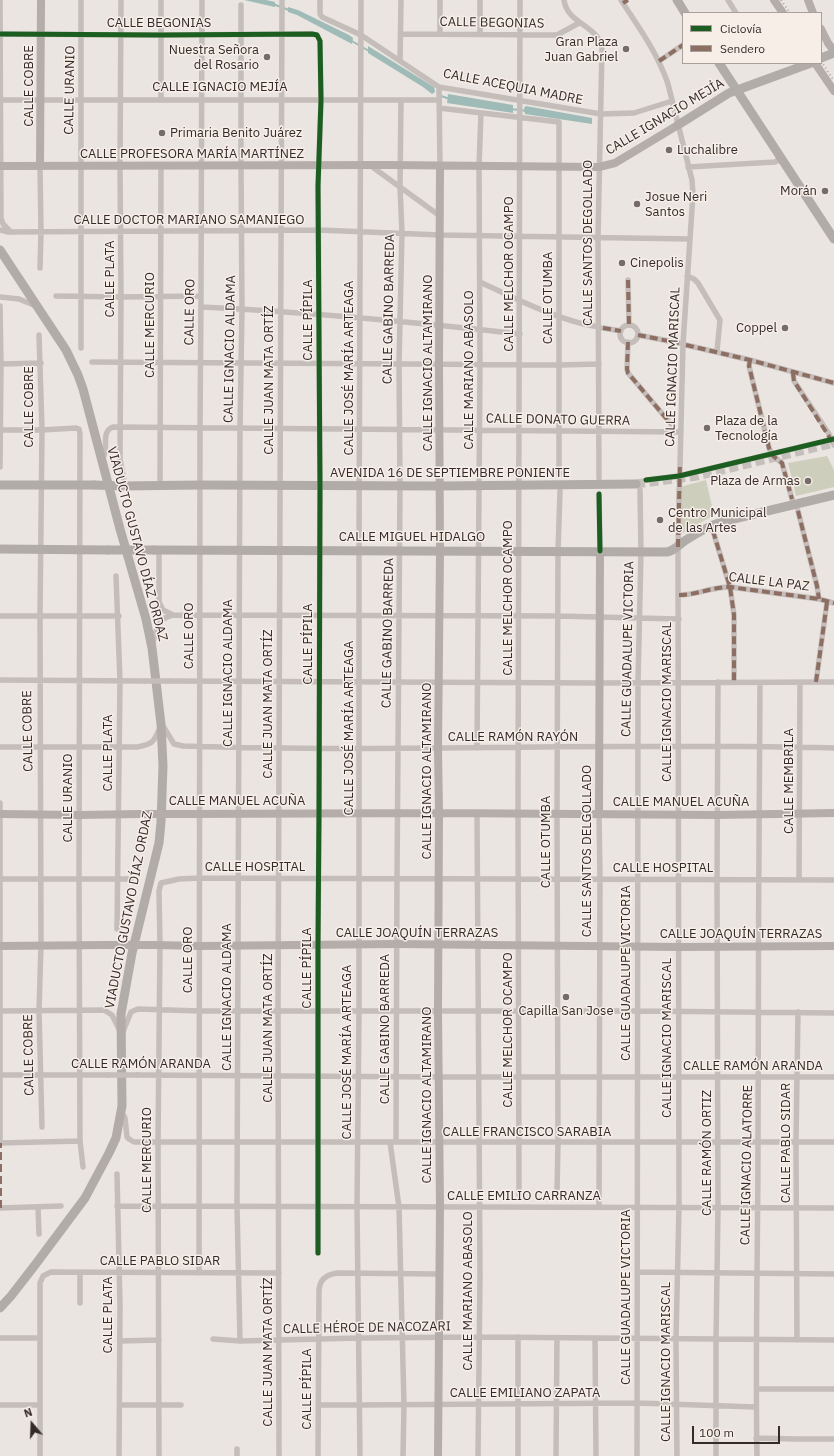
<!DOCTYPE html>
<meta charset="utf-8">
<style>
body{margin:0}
#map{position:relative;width:834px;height:1456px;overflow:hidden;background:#ebe5e1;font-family:"IBM Plex Sans",sans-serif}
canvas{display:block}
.legend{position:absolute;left:682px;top:12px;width:140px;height:52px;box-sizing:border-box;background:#f7eee8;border:1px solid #a9a09c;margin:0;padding:5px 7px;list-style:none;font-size:12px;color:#342b29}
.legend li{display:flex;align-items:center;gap:8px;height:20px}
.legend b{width:20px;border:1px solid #a9a09c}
.north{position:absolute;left:12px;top:1404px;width:40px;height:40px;-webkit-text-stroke:3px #f7eee8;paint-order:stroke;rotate:341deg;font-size:11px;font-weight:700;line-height:16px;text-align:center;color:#342b29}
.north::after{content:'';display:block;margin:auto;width:14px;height:18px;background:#342b29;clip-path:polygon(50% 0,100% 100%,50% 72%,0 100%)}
.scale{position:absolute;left:692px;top:1426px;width:88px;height:18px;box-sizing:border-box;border:2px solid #342b29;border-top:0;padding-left:5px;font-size:12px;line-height:14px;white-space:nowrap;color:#342b29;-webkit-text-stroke:3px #f7eee8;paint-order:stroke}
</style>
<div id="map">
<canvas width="834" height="1456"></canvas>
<ul class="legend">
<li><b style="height:5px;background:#1b5e20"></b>Ciclovía</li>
<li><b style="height:5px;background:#8d6e63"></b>Sendero</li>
</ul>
<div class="north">N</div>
<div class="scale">100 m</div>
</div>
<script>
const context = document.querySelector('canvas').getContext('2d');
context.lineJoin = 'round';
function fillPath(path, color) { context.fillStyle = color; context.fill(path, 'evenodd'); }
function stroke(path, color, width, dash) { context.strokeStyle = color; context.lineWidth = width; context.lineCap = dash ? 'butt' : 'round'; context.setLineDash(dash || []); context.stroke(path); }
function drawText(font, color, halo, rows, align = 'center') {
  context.font = font + ' "IBM Plex Sans",sans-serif'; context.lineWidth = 3; context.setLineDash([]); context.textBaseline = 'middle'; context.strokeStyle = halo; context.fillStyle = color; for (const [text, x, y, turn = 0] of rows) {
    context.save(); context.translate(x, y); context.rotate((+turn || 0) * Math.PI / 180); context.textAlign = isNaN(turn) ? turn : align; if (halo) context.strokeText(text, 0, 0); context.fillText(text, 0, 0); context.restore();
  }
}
fillPath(new Path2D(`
 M 827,456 L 834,470 L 834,487 L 796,496 L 788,463 Z
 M 706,480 L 714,515 L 676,537 L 676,488 Z`), '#cecebc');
fillPath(new Path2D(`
 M 244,0 L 266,0 L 275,2 L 275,7 Z
 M 288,7 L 298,10 L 349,35 L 353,38 L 352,44 L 297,15 L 288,12 Z
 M 368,46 L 434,87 L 435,92 L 432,94 L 423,87 L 368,53 Z
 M 448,94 L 513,105 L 513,113 L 447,103 Z
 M 526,106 L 592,118 L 592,124 L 525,114 L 524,108 Z`), '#9fbbb7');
stroke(new Path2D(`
 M 273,4 L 289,10
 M 350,40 L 369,51
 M 441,96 L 450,99
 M 511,109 L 527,111`), '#9fbbb7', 2);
stroke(new Path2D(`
 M 636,484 L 697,476 L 834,443`), '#c6c0bc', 9, [9, 4.5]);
stroke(new Path2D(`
 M 0,0 L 1,218 L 3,224 L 11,232
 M 81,0 L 81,348
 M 121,0 L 120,166 L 121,297 L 120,459 L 125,486
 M 161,0 L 161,100
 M 320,0 L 320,14 L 322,17 L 361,35 L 439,87 L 601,114 L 634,113 L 672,101
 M 564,0 C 567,24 598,25 602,48 L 598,237 L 599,478
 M 621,0 C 639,28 657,52 668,84 L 692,180 L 693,194 L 683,344 L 678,547 L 679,1207 L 676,1339 L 677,1456
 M 728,0 L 736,13
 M 0,34 L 161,35 L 312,34 L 317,35 L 320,41 L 321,100 L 318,186 L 320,486 L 319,813 L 318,945 L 318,1253
 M 401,34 L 557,35 L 579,23
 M 440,34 L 440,0
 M 480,34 L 480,0
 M 400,61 L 401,0
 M 659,61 L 683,45
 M 439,87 L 440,166
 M 0,100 L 439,100
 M 439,108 L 559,122 L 559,475
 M 371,166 L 440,216
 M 688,167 L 775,162 L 782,158
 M 0,230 L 8,232 L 319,230 L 440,235 L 690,239
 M 40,268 L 41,232 L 40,166
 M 687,276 L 694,279 L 698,283 L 720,320 L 717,351
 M 628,280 L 629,325
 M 480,282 C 516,299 559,321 599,327
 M 56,296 L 121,297 L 201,296
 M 0,297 L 19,299 L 36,306
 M 0,306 L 1,364 L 0,467
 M 201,307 C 307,312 414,322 520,334
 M620 334a9 9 0 1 1 18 0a9 9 0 1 1-18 0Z
 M 603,328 L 621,331
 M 39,335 L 42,430 L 40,616 L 41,945 L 39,1011 L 42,1127
 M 638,335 L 679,343
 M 628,342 L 627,369 L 628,373 L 671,424
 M 686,345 L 750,360 L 834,383
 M 750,360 L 749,366 L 769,448 L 773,456 L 782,463 L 792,499
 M 92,362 L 560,365 L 599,364
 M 0,364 L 41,363
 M 793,373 L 794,381 L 829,434 L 834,445
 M 0,430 L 42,430 L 76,428 L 79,429 L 80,434 L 79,878 L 80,1141 L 83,1167
 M 101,460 C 111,450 99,432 113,427 L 681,432
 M 646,480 L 679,476 L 834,439
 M 160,485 L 161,166
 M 599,494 L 600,551
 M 798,511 L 817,586 L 819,599
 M 713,531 L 730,587 L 734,615 L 734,682
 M 159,550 L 159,602 L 163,610 L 173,615 L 558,616 L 679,619
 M 116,576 L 120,681 L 117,929
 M 679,595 C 696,595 712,587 730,587 L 819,599 L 834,603
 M 0,616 L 119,616
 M 152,646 C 157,631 155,619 173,615
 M 0,680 L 144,681
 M 168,681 L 599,683 L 834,682
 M 816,682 L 827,602
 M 163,726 L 174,744 L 183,746 C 400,753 617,742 834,748
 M 0,747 L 137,747 C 153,744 153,743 160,728
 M 477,748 L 480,364 L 479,166 L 481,113
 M 0,803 L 0,1143
 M 477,813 L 480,1274 L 478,1456
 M 0,879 L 131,879
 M 799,880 L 800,682
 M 0,1011 L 104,1010 L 112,1015 L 120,1031
 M 122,1034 L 131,1012 L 138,1009 L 200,1011 L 638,1011 L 834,1013
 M 0,1075 L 108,1075
 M 137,1075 L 439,1077 L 834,1077
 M 120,1114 L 124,1116 L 125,1118 L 127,1137 L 129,1139 L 134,1142 L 834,1142
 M 390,1142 L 399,1207 L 404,1405 L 403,1456
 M 396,1142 L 397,879 L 400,486 L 399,364 L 402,233 L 400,187 L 401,100
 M 0,1143 L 80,1141
 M 117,1174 L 120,1306 L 119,1456
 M 557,1192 L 558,1141 L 557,814 L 558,551 L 560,491
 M 519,1195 L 518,814 L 520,0
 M 117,1206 L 834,1208
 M 38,1207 L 39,1234
 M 599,1207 L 600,879 L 599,814
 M 0,1208 L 61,1206
 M 80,1272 L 80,1303
 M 637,1272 L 834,1274
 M 199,1273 L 200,429 L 201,296 L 202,0
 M 0,1338 L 40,1338
 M 595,1338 L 596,1456
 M 213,1339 L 240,1341 L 360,1338 L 479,1337 L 834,1340
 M 797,1340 L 796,1142 L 798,1012
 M 120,1341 L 159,1340
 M 240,1341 L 237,1206 L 240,429 L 242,309 L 241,166 L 241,5
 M 757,1389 L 834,1389
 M 0,1405 L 39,1405
 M 120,1405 L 181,1405
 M 318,1405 L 360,1405 L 637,1403 L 756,1407
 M 756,1438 L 795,1439 L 834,1439
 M 237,1449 L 237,1456
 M 40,1456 L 40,1283 L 43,1276 L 51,1272 L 279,1273
 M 159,1456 L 158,1142 L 160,945 L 159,891 L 161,883 L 179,879 L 199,878 L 834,880
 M 279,1456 L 278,1011 L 282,0
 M 318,1456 L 319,1290 C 320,1279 326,1275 337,1273 L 439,1274
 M 360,1456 L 357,1207 L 359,1011 L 359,550 L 361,0
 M 518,1456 L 518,1337
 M 556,1456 L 557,1338
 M 637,1456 L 638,682 L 641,552 L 640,490
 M 716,1456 L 716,1340 L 718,1208 L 717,880 L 718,682
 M 757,1456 C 755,1351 758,1246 758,1141 C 759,988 758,836 760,683`), '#c4bdba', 5.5);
stroke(new Path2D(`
 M 774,0 L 783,13
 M 808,0 L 813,13
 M 821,29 L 828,43 L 834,51
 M 815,63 L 834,91
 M 0,166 L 388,165 L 599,167 L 615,163 L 678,125
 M 40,166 L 41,0
 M 0,814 L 79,815 L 140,814
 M 190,814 L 439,813 L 717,815 L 834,813
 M 599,814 L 600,551
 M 156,945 L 199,946 L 397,944 L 678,947 L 834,946
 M 0,946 L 107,945
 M 438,1456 L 440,1207 L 438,1011 L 439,813 L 438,748 L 440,551 L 439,363 L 440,166`), '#b5adaa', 8);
stroke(new Path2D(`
 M 677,0 L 685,13
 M 821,58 L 834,53
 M 719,63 L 834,239
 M 678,125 L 729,93 L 811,63
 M 0,250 L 66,350 L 78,375 L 83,389 L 120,529 L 146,619 L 152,648 L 161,724 L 163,766 L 161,822 L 159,843 L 132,953 L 121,1014 L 122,1106 L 116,1138 L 109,1153 L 85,1198 L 35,1265 L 11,1296 L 0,1308
 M 0,485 L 94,485
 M 121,486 L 200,485 L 440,486 L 636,484
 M 0,549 L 108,550
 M 154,550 L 667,552 C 676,550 679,544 686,540 C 697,533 709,526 721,522 L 834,495`), '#b2aca9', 9);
stroke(new Path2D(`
 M 781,0 L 790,13
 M 821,61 L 834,81`), '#aca7a4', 2, [1, 3]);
stroke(new Path2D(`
 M 144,681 L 168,681
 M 108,1075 L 137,1075`), '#c4bdba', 5.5);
stroke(new Path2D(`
 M 140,814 L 190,814
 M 107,945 L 156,945`), '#b5adaa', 8);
stroke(new Path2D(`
 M 94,485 L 121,486
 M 108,550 L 154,550`), '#b2aca9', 9);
stroke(new Path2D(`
 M 623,3 L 628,0
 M 659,61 L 683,45
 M 628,280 L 629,325
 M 603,328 L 621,331
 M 638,335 L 679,343
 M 628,342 L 627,369 L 628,373 L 671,424
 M 686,345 L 750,360 L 834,383
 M 750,360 L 749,366 L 769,448 L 773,456 L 782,463 L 792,499
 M 793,373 L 794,381 L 833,443
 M 798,511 L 817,586 L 819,599
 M 713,531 L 730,587 L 734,615 L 734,682
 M 678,547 L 680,463
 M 679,595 C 696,595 712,587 730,587 L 819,599 L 834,603
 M 816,682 L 827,602
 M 0,1208 L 0,1143`), '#8d6e63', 4, [8, 4]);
stroke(new Path2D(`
 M 0,34 L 161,35 L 312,34 L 317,35 L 320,41 L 321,100 L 318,186 L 320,486 L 319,813 L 318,945 L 318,1253
 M 646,480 L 679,476 L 834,439
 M 599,494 L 600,551`), '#1b5e20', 5);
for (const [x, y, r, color] of [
 [626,49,4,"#746c69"],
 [267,57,4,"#746c69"],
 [162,133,4,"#746c69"],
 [669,150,4,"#746c69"],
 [825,191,4,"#746c69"],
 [637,204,4,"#746c69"],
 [622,263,4,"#746c69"],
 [785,328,4,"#746c69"],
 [707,428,4,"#746c69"],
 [808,481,4,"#746c69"],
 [660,520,4,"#746c69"],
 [566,997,4,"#746c69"]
]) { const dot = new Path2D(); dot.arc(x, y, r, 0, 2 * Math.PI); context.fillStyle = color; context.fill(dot); stroke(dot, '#f7eee8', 1.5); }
drawText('13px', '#342b29', '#f7eee8', [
 ["CALLE BEGONIAS",159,23],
 ["CALLE BEGONIAS",492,23,1],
 ["CALLE COBRE",29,86,-90],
 ["CALLE IGNACIO MEJÍA",220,87],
 ["CALLE ACEQUIA MADRE",513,87,11],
 ["CALLE URANIO",70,90,-89],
 ["CALLE IGNACIO MEJÍA",665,117,-31],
 ["CALLE PROFESORA MARÍA MARTÍNEZ",192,154],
 ["CALLE DOCTOR MARIANO SAMANIEGO",189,220],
 ["CALLE SANTOS DEGOLLADO",588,243,-90],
 ["CALLE MELCHOR OCAMPO",509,274,-90],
 ["CALLE PLATA",110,279,-90],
 ["CALLE OTUMBA",548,298,-90],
 ["CALLE GABINO BARREDA",389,309,-89],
 ["CALLE ORO",190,312,-89],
 ["CALLE PÍPILA",308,320,-90],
 ["CALLE MERCURIO",150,325,-90],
 ["CALLE IGNACIO ALDAMA",230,349,-89],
 ["CALLE IGNACIO ALTAMIRANO",428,363,-90],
 ["CALLE IGNACIO MARISCAL",673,367,-88],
 ["CALLE JOSÉ MARÍA ARTEAGA",349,368,-90],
 ["CALLE MARIANO ABASOLO",469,370,-90],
 ["CALLE JUAN MATA ORTÍZ",269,380,-90],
 ["CALLE COBRE",29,407,-90],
 ["CALLE DONATO GUERRA",558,420,1],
 ["AVENIDA 16 DE SEPTIEMBRE PONIENTE",450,473],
 ["CALLE MIGUEL HIDALGO",412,537],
 ["VIADUCTO GUSTAVO DÍAZ ORDAZ",137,544,75],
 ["CALLE LA PAZ",769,582,7],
 ["CALLE MELCHOR OCAMPO",508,598,-90],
 ["CALLE GABINO BARREDA",388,633,-89],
 ["CALLE ORO",189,636,-90],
 ["CALLE PÍPILA",308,644,-90],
 ["CALLE GUADALUPE VICTORIA",628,649,-89],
 ["CALLE IGNACIO ALDAMA",228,673,-90],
 ["CALLE IGNACIO MARISCAL",667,702,-90],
 ["CALLE JUAN MATA ORTÍZ",268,704,-90],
 ["CALLE JOSÉ MARÍA ARTEAGA",349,728,-90],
 ["CALLE COBRE",28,731,-91],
 ["CALLE RAMÓN RAYÓN",513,737],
 ["CALLE PLATA",108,753,-90],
 ["CALLE IGNACIO ALTAMIRANO",427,771,-90],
 ["CALLE MEMBRILA",789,781,-90],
 ["CALLE URANIO",68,798,-90],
 ["CALLE MANUEL ACUÑA",237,801],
 ["CALLE MANUEL ACUÑA",681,802],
 ["CALLE OTUMBA",546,842,-90],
 ["CALLE SANTOS DELGOLLADO",587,851,-90],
 ["CALLE HOSPITAL",255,867],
 ["CALLE HOSPITAL",663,868],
 ["VIADUCTO GUSTAVO DÍAZ ORDAZ",129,910,-79],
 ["CALLE JOAQUÍN TERRAZAS",417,933],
 ["CALLE JOAQUÍN TERRAZAS",741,934],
 ["CALLE ORO",188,960,-90],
 ["CALLE PÍPILA",307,968,-90],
 ["CALLE GUADALUPE VICTORIA",626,973,-90],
 ["CALLE IGNACIO ALDAMA",227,997,-90],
 ["CALLE JUAN MATA ORTÍZ",268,1028,-90],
 ["CALLE GABINO BARREDA",385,1029,-90],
 ["CALLE MELCHOR OCAMPO",508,1030,-90],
 ["CALLE IGNACIO MARISCAL",667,1038,-90],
 ["CALLE JOSÉ MARÍA ARTEAGA",347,1052,-90],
 ["CALLE COBRE",29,1055,-91],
 ["CALLE RAMÓN ARANDA",141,1064],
 ["CALLE RAMÓN ARANDA",753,1066],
 ["CALLE IGNACIO ALTAMIRANO",427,1095,-90],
 ["CALLE FRANCISCO SARABIA",527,1132],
 ["CALLE PABLO SIDAR",786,1143,-90],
 ["CALLE RAMÓN ORTIZ",707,1153,-90],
 ["CALLE MERCURIO",147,1160,-90],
 ["CALLE IGNACIO ALATORRE",747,1165,-89],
 ["CALLE EMILIO CARRANZA",524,1196],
 ["CALLE PABLO SIDAR",160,1261],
 ["CALLE MARIANO ABASOLO",468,1291,-90],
 ["CALLE GUADALUPE VICTORIA",626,1297,-90],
 ["CALLE PLATA",108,1315,-90],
 ["CALLE HÉROE DE NACOZARI",367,1328,-1],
 ["CALLE JUAN MATA ORTÍZ",268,1352,-90],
 ["CALLE IGNACIO MARISCAL",666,1362,-90],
 ["CALLE PÍPILA",307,1389,-90],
 ["CALLE EMILIANO ZAPATA",525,1393]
]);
drawText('13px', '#342b29', '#f7eee8', [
 ["Gran Plaza",618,42,"right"],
 ["Juan Gabriel",618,57,"right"],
 ["Nuestra Señora",259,50,"right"],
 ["del Rosario",259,65,"right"],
 ["Primaria Benito Juárez",170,133],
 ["Luchalibre",677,150],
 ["Morán",817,191,"right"],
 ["Josue Neri",645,197],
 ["Santos",645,212],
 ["Cinepolis",630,263],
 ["Coppel",777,328,"right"],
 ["Plaza de la",715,421],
 ["Tecnología",715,436],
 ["Plaza de Armas",800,481,"right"],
 ["Centro Municipal",668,513],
 ["de las Artes",668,528],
 ["Capilla San Jose",566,1011,"center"]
], 'left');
</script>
